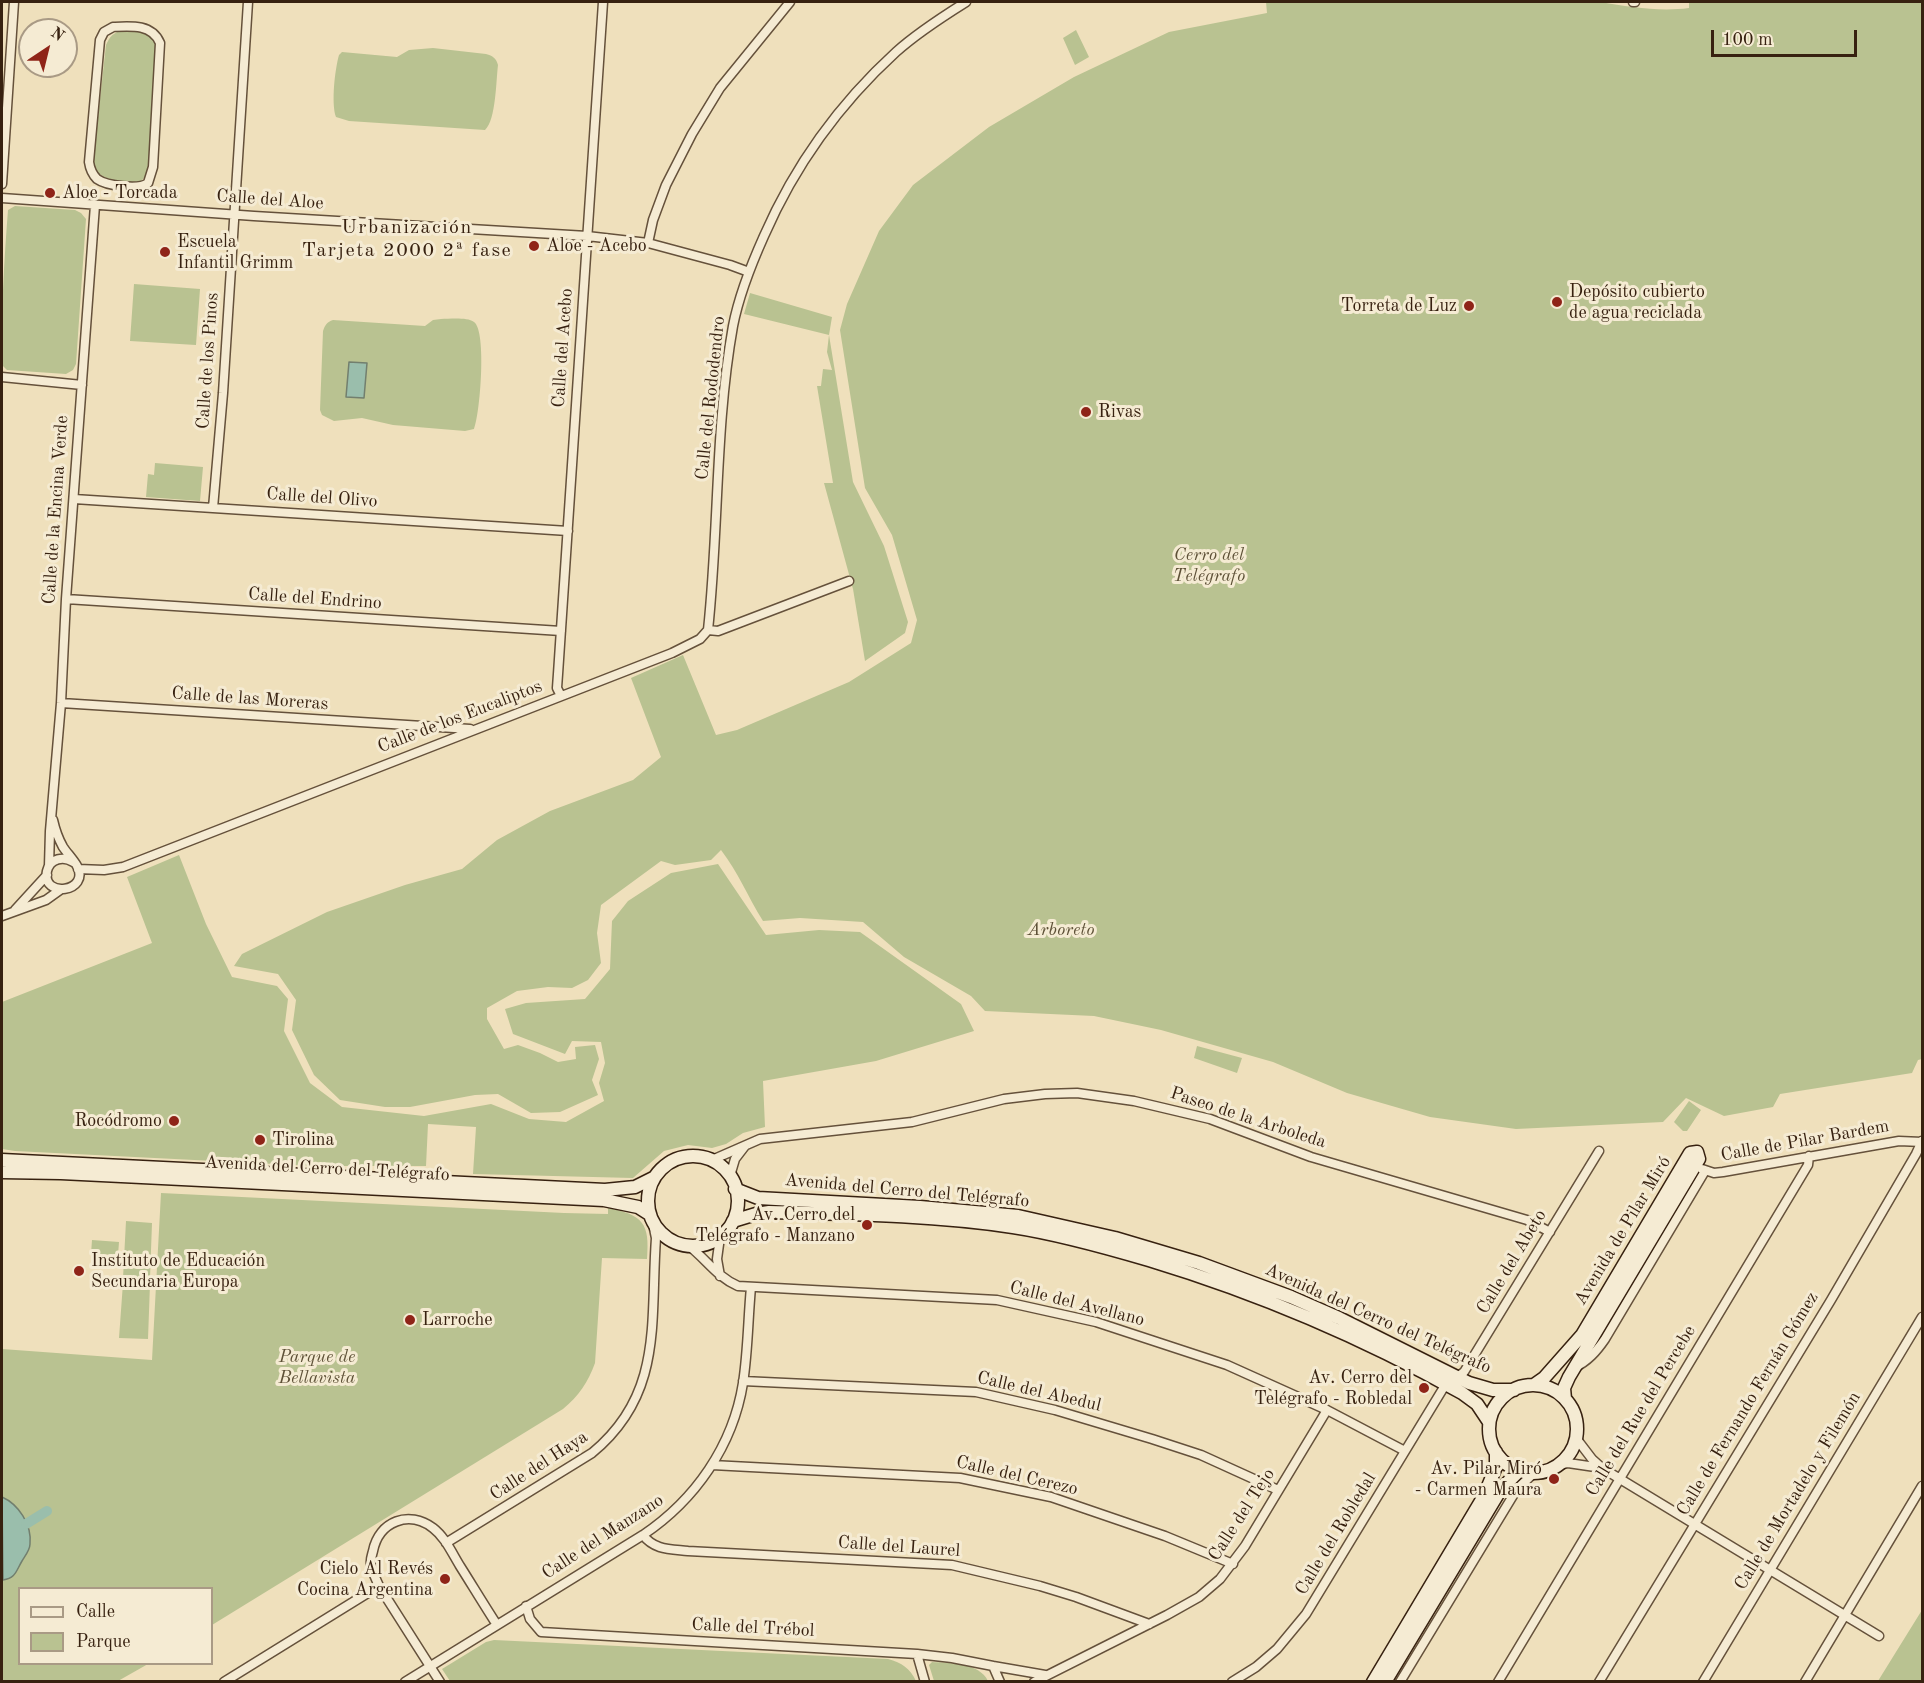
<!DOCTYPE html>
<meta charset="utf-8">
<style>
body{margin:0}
#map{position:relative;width:1924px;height:1683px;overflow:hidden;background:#efe0bc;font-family:"Old Standard TT",serif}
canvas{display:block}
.frame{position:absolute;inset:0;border:3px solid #372110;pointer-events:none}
.legend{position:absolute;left:18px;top:1587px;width:195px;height:78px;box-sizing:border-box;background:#f5ebd3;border:2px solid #a99a85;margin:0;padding:8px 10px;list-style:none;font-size:18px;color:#372110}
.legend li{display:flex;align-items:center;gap:12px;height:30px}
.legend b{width:30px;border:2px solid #a99a85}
.north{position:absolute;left:18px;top:18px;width:60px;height:60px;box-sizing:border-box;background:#f5ebd3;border:2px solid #a99a85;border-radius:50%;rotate:35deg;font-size:16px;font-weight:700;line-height:24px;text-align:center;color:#372110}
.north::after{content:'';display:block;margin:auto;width:21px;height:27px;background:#8f2418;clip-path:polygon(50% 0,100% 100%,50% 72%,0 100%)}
.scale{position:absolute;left:1711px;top:30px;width:146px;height:27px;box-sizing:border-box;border:3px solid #372110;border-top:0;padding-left:8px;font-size:18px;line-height:21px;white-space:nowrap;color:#372110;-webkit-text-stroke:4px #f5ebd3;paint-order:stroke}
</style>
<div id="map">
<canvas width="1924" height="1683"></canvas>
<div class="frame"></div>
<ul class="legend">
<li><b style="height:8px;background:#f5ebd3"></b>Calle</li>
<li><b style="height:16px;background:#b9c291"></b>Parque</li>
</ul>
<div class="north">N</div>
<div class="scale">100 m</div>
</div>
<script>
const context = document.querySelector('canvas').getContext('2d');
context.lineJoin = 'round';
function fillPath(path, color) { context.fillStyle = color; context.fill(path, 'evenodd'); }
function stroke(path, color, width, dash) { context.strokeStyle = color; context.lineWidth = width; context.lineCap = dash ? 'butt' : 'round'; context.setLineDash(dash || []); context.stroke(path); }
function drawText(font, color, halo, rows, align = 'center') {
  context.font = font + ' "Old Standard TT",serif'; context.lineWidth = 6; context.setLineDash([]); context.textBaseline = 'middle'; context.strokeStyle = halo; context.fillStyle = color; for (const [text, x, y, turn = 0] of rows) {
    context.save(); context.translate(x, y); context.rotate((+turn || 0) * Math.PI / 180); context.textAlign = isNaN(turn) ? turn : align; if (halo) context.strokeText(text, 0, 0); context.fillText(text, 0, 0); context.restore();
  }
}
fillPath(new Path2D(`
 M 1266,2 L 1601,2 C 1629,7 1660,12 1689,8 L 1689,2 L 1922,2 L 1922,1059 L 1918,1060 L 1912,1073 L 1780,1094 L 1773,1107 L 1724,1116 L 1686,1098 L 1663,1122 L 1516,1129 L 1430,1117 L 1347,1093 L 1273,1062 L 1161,1030 L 1094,1016 L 985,1011 L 971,996 L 904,957 L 863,922 L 800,918 L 763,921 C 748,897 738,872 721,850 L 711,860 L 675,865 L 661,861 L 601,905 L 597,933 L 601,963 L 588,980 L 572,988 L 548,987 L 517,991 L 487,1008 L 487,1019 L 504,1049 L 518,1045 L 540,1053 L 558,1062 L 576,1059 L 575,1047 L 595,1045 L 599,1059 L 592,1080 L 598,1095 L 560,1112 L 531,1113 L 498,1094 L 475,1095 L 410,1107 L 385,1107 L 340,1100 L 314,1075 L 292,1030 L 296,1000 L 278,974 L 234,966 L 242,954 L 327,912 L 405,885 L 462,869 L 497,840 L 550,811 L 633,780 L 661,757 L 631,678 L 683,655 L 716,735 L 737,730 L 849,682 L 911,643 L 917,620 L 892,535 L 865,488 L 840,330 L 847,304 L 879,231 L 913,185 L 989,127 L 1074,77 L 1169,32 L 1267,13 Z
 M 123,30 C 137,31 149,30 156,44 L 149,169 C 147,174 145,178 141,181 C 130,187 102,179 95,170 L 93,162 L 106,45 C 110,36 113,33 123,30 Z
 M 1076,30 L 1089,57 L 1075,65 L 1063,38 Z
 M 433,48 L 486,54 C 493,56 496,58 498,65 C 496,81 496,120 485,130 L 349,121 L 336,117 C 331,103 335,69 339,55 L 342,52 L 397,57 L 409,50 Z
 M 15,206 L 75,210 L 81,213 L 86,219 L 76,364 L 73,370 L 66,374 L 7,370 L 2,365 C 1,313 4,262 8,210 Z
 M 134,284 L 200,289 L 196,345 L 130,341 Z
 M 750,293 L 832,317 L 829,335 L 853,482 L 884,546 L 908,622 L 905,633 L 865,661 L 853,589 L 824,483 L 833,483 L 817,386 L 821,386 L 823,369 L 832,370 L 827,352 L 829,335 L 744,314 Z
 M 441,319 C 450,319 467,317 474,322 C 487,331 480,415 474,429 L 465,431 L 393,425 L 362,418 L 334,421 L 322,415 L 320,410 L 323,331 C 325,325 327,322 333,320 L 425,326 L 433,320 Z
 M 155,463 L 203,467 L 200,501 L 146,497 L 148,474 L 154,475 Z
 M 179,855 L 206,924 L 232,977 L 277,986 L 288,999 L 284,1031 L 310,1083 L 342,1107 L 424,1116 L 491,1104 L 529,1119 L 566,1122 L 604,1101 L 599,1083 L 605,1063 L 601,1042 L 572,1041 L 565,1054 L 513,1034 L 505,1009 L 526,1003 L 585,999 L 610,969 L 612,921 L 628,901 L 671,873 L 718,864 L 766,935 L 819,930 L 860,932 L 961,1004 L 974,1031 L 876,1061 L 763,1081 L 765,1127 L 743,1133 L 726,1144 L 712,1148 L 688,1145 L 664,1151 L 633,1178 L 473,1174 L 476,1127 L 428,1124 L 426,1166 L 314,1166 L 15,1151 L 2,1149 L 2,1002 L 152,943 L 127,877 Z
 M 1197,1046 L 1242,1058 L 1237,1073 L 1194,1058 Z
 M 1689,1101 L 1701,1110 L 1687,1131 L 1683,1131 L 1674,1122 Z
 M 161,1193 L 564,1213 L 608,1214 L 608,1208 C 643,1215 650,1223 647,1259 L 602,1258 L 595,1363 C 588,1382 579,1396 563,1409 L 212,1625 L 212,1588 L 20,1588 L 20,1664 L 148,1664 L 118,1681 L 2,1681 L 2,1349 L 152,1360 Z
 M 126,1221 L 152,1223 L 150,1278 L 123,1278 Z
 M 92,1240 L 119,1242 L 118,1255 L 91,1254 Z
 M 123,1283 L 150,1284 L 148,1339 L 119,1338 Z
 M 1922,1610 L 1922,1681 L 1878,1681 Z
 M 494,1640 L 888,1659 C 902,1663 910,1668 916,1681 L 450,1681 L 442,1669 L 486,1642 Z
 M 932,1662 C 950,1663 980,1663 988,1681 L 934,1681 L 929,1665 Z`), '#b9c291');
const water = new Path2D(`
 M 349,362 L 367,363 L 364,398 L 346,397 Z
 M 2,1497 C 18,1504 32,1524 30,1544 C 30,1550 25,1556 22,1561 C 16,1571 16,1578 3,1580 Z`);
fillPath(water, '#9abeac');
stroke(water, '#727f6e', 1.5);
stroke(new Path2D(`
 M 26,1524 L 47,1511`), '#9abeac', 10);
const street = new Path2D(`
 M 1633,2 L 1635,2
 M 113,27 C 131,26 152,24 160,43 L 153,167 L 148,183 C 139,190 107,186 97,179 C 92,174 90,169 89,162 L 100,40 L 104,32 Z
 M 2,184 L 14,2
 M 2,198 L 254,216 L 587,236 L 648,243 L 730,265 L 749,272
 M 648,243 L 653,220 L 666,185 L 692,134 L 720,88 L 790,2
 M 2,377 L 82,385
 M 74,499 L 568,531
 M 213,508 L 223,393 L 248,2
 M 66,599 L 561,631
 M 708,630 C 719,529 715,426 733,326 C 739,295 751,265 764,236 C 795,165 839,104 896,52 C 917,33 942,17 966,2
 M 708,630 L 718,631 L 849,581
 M 561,696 L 557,688 L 558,674 L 603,2
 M 61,703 L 470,729
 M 53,820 C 55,829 58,838 63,847 C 67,853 73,859 77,866 C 91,892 41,899 47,871 C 50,858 64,856 73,862
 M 49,866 L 50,831 L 61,703 L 66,599 L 95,205
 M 78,869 L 104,870 L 123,867 L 672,653 L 700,639 L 708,630
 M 15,910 L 47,875
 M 2,916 L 46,900 L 60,890
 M 712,1160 L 760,1139 L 912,1122 L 1004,1099 L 1045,1094 L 1077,1093 L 1134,1101 L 1210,1119 L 1311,1157 L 1527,1220 L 1550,1232
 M 1702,1169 L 1714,1173 L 1723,1172 L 1899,1141 L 1922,1142
 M 730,1176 L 735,1159 L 745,1146
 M 689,1246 C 706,1259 717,1277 738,1286 L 997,1300 L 1096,1322 L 1227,1365 L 1327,1410 L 1405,1451
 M 720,1276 L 717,1259 L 720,1237
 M 1574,1368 C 1588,1361 1596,1352 1605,1339 L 1705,1171
 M 743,1381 L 976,1392 L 1055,1410 L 1152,1439 L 1201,1455 L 1278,1490
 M 1576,1438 L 1592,1459 L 1602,1468 L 1879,1636
 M 712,1465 L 960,1478 L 1051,1497 L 1165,1536 L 1233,1564
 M 1557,1465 L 1568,1463 L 1602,1468
 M 643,1535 C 654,1550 670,1549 688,1551 L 952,1565 L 1040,1586 L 1076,1597 L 1149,1624
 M 446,1543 L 592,1453 C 664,1394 650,1321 656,1238 L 653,1224
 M 526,1606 L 530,1619 L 541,1632 L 917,1654 L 952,1658 L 993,1666 L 1000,1682
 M 917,1654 L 925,1682
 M 993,1666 L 1045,1675
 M 224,1682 L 379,1586
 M 405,1682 L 643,1535 C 695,1500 733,1446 743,1383 C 748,1351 748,1319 751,1287
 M 440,1682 L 379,1586 C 376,1579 372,1572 371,1564 C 370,1560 372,1555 373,1551 C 379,1521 409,1510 433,1528 C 445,1537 452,1553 460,1566 C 472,1585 484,1605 497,1625
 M 1034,1682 L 1167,1615 L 1199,1597 L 1220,1579 L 1245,1546 L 1327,1410
 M 1232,1682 L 1256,1667 L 1277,1649 L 1306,1614 L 1444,1387 L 1464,1372 L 1599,1151
 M 1400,1682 L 1517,1489 L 1534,1473
 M 1498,1682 L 1808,1165 L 1809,1156
 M 1599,1682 L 1831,1300 L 1916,1154 L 1922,1141
 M 1703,1682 L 1922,1317
 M 1805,1682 L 1922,1486`);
const secondary = new Path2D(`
 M648 1201a45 45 0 1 1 90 0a45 45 0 1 1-90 0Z
 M 2,1160 L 605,1190 L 635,1187 L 653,1178
 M 2,1172 L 61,1173 L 604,1200 L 638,1207 L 649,1214
 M 735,1189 L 758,1198 L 920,1207 L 1018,1216 L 1115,1238 L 1199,1263 L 1291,1297 L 1339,1318 L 1469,1383 L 1493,1390 L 1514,1390
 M 733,1221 L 756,1214 L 769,1212 C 850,1214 933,1215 1013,1227 C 1059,1234 1105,1247 1149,1260 C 1258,1293 1362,1337 1462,1393 L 1477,1404 L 1489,1422
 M 1534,1385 L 1544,1378 L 1582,1335 L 1690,1153 L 1697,1152 L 1699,1159 L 1569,1377 L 1564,1388 L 1565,1399
 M1489 1429a44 44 0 1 1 88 0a44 44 0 1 1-88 0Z
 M 1373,1682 L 1484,1496 L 1496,1467 L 1496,1452
 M 1385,1682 L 1501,1489 L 1520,1470`);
stroke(street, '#65513b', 11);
stroke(secondary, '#372110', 15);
stroke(street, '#f5ebd3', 8);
stroke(secondary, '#f5ebd3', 12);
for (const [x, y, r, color] of [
 [50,193,6,"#8f2418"],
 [534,246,6,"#8f2418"],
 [165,252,6,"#8f2418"],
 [1557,302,6,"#8f2418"],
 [1469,306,6,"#8f2418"],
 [1086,412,6,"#8f2418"],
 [174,1121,6,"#8f2418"],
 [260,1140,6,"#8f2418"],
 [867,1225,6,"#8f2418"],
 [79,1271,6,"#8f2418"],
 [410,1320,6,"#8f2418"],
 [1424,1388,6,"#8f2418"],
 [1554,1479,6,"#8f2418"],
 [445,1579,6,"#8f2418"]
]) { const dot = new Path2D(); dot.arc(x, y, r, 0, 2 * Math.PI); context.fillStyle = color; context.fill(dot); stroke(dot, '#f5ebd3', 2); }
drawText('18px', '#372110', '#f5ebd3', [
 ["Aloe - Torcada",62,193],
 ["Escuela",177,242],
 ["Infantil Grimm",177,263],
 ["Aloe - Acebo",546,246],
 ["Depósito cubierto",1569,292],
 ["de agua reciclada",1569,313],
 ["Torreta de Luz",1457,306,"right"],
 ["Rivas",1098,412],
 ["Rocódromo",162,1121,"right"],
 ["Tirolina",272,1140],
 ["Av. Cerro del",855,1215,"right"],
 ["Telégrafo - Manzano",855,1236,"right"],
 ["Instituto de Educación",91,1261],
 ["Secundaria Europa",91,1282],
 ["Larroche",422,1320],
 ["Av. Cerro del",1412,1378,"right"],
 ["Telégrafo - Robledal",1412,1399,"right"],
 ["Av. Pilar Miró",1542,1469,"right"],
 ["- Carmen Maura",1542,1490,"right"],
 ["Cielo Al Revés",433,1569,"right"],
 ["Cocina Argentina",433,1590,"right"]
], 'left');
drawText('18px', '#372110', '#f5ebd3', [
 ["Calle del Aloe",270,200,4],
 ["Calle del Acebo",563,348,-86],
 ["Calle de los Pinos",208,361,-86],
 ["Calle del Rododendro",711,398,-84],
 ["Calle del Olivo",322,498,4],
 ["Calle de la Encina Verde",56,510,-86],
 ["Calle del Endrino",315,599,4],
 ["Calle de las Moreras",250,699,4],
 ["Calle de los Eucaliptos",460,717,-21],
 ["Paseo de la Arboleda",1248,1118,18],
 ["Calle de Pilar Bardem",1805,1141,-10],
 ["Avenida del Cerro del Telégrafo",327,1169,3],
 ["Avenida del Cerro del Telégrafo",907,1191,5],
 ["Avenida de Pilar Miró",1623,1231,-59],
 ["Calle del Abeto",1512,1262,-59],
 ["Calle del Avellano",1077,1304,14],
 ["Avenida del Cerro del Telégrafo",1378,1319,24],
 ["Calle del Abedul",1039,1392,13],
 ["Calle de Fernando Fernán Gómez",1748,1404,-59],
 ["Calle del Rue del Percebe",1641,1411,-59],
 ["Calle del Haya",539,1466,-33],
 ["Calle del Cerezo",1017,1476,13],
 ["Calle de Mortadelo y Filemón",1798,1491,-59],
 ["Calle del Tejo",1242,1515,-57],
 ["Calle del Robledal",1336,1534,-59],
 ["Calle del Manzano",603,1537,-33],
 ["Calle del Laurel",899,1547,4],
 ["Calle del Trébol",753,1628,3]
]);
drawText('italic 18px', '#5e5137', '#f5ebd3', [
 ["Cerro del",1209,555],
 ["Telégrafo",1209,576],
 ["Arboreto",1061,930],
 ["Parque de",317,1357],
 ["Bellavista",317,1378]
]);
context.letterSpacing = '1.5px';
drawText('20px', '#372110', '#f5ebd3', [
 ["Urbanización",407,228],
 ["Tarjeta 2000 2ª fase",407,251]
]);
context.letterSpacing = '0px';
</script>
